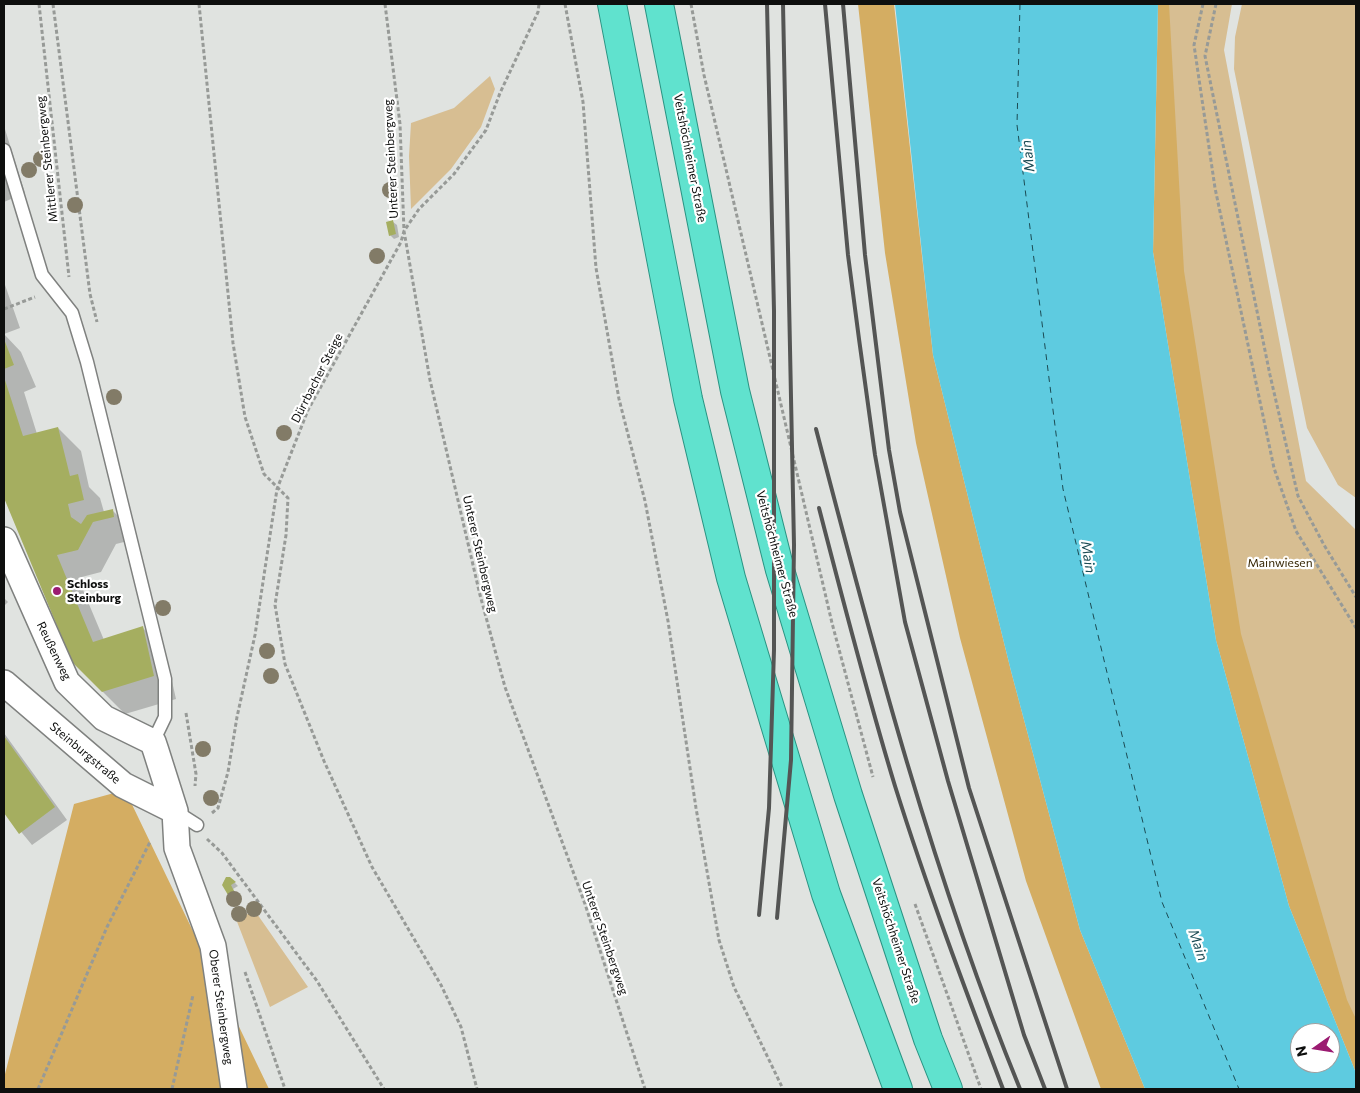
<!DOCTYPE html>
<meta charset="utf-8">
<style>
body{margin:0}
#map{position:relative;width:1360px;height:1093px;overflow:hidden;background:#e0e3e0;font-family:Commissioner,sans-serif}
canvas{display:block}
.frame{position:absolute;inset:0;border:5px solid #0e0f0e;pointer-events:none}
.north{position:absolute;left:1290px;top:1023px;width:50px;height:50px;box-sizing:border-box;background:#fff;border:1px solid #9f9f9f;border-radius:50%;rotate:257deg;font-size:14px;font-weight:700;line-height:20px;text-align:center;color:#0e0f0e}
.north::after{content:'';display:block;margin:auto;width:18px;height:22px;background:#9b1b71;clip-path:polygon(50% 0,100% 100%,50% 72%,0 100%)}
</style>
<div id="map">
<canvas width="1360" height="1093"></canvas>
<div class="frame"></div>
<div class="north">N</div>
</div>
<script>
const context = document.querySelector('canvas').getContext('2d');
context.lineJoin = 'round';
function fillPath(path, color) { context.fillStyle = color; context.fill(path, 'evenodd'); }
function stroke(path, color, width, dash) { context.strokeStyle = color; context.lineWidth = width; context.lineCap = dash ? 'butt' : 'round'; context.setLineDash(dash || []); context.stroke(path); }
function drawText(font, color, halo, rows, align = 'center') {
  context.font = font + ' Commissioner,sans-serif'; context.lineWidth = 4.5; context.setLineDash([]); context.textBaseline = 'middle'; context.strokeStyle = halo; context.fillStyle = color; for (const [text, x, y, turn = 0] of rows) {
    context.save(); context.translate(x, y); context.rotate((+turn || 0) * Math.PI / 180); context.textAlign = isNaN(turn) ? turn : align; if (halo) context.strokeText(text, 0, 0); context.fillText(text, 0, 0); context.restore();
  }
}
fillPath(new Path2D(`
 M 1158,4 L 1232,4 L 1224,50 L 1306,481 L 1356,530 L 1356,1073 L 1216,640 Z
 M 1242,4 L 1356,4 L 1356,498 L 1338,485 L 1307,428 L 1234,69 L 1235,37 Z
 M 490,76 L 495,89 L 481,127 L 451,169 L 411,209 L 409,156 L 411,123 L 454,108 Z
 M 255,911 L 308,987 L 270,1007 L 236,919 Z`), '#d7be92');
fillPath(new Path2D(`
 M 858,4 L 894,4 L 933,355 L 1011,671 L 1080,930 L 1145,1089 L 1101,1089 L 1026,881 L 960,638 L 916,443 L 885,253 Z
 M 1158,4 L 1169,4 L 1184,271 L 1241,634 L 1347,1000 L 1356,1019 L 1356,1073 L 1289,906 L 1216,640 L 1153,252 Z
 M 125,790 L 269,1089 L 4,1089 L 4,1078 L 74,804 Z`), '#d4ad62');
fillPath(new Path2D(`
 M 895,4 L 1158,4 L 1153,252 L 1216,640 L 1289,906 L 1356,1073 L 1356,1089 L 1145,1089 L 1080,930 L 1011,671 L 933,355 ZM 1300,1033 L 1330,1033 L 1330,1063 L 1300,1063 Z`), '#5ecbe0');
fillPath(new Path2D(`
 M 4,126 L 25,193 L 4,202 Z
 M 393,222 L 397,225 L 399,237 L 394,239 L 390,235 Z
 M 4,282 L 20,328 L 4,334 L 21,352 L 36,387 L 24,392 L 37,434 L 58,428 L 81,451 L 89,487 L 100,498 L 104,512 L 112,510 L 135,533 L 136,539 L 116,544 L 101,572 L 78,578 L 104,640 L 143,628 L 165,650 L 176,699 L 125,714 L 73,662 L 4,494 Z
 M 4,598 L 8,602 L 4,606 Z
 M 4,733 L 67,820 L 32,845 L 4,811 Z
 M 226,878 L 230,878 L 238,886 L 233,889 L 237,895 L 232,898 L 223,883 Z`), '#0003');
stroke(new Path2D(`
 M 1020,4 L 1017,125 L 1063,489 L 1162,902 L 1239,1089`), '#1b4b54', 1, [6, 5]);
fillPath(new Path2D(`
 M 393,220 L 396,234 L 389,236 L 386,222 Z
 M 4,339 L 14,365 L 4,369 Z
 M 4,377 L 23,436 L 58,427 L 70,476 L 78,474 L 84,500 L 68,504 L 71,517 L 81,524 L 87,515 L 113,509 L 114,517 L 93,522 L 78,550 L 57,555 L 93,642 L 143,626 L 154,676 L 102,692 L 72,662 L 4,498 Z
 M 4,736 L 55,807 L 19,834 L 4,813 Z
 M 226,877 L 230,877 L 236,882 L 231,885 L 234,891 L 228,895 L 222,885 Z`), '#a5ae60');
const service = new Path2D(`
 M 4,150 L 42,275 L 72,313 L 87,362 L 165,679 L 165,717 L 153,742
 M 175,811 L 197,825`);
const minor = new Path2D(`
 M 4,540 L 67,682 L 104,718 L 153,742 L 156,751 L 175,811 L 177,848 L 213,946 L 234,1089
 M 4,683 L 123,785 L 175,811`);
const trunk = new Path2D(`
 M 612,4 L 688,399 L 731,578 L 826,894 L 898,1089
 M 659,4 L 735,391 L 780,570 L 848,795 L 928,1039 L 948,1089`);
stroke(service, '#7f817f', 15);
stroke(minor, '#7f817f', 28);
stroke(trunk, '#2a9483', 30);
stroke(new Path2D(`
 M 39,4 L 69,277
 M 53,4 L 90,294 L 97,322
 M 199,4 L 233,343 L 245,417 L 264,474 L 288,498 L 286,535 L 275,605 L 285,664 L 324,761 L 372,867 L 441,985 L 461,1027 L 477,1089
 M 385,4 L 400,124 L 404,231 L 430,380 L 480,595 L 505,687 L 585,904 L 645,1089
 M 565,4 L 583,102 L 596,268 L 619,399 L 645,501 L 668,621 L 696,808 L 719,940 L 734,987 L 783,1089
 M 691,4 L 704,75 L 832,623 L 873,777
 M 1203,4 L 1194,45 L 1215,188 L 1274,468 L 1296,531 L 1356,628
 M 1216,4 L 1205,56 L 1270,375 L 1298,496 L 1324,545 L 1356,597
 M 4,309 L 35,297
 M 186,713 L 196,774 L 195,786
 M 212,813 L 218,808 L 228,772 L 237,717 L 255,635 L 277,489 L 308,410 L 401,242 L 404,231 L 419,209 L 454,174 L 486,130 L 500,93 L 538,12 L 539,4
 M 207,839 L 222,853 L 317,981 L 384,1089
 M 915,904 L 981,1089
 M 245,972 L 285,1089
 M 38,1089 L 107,927 L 150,842
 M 172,1089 L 193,995`), '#979a97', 3, [4, 2.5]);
stroke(service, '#fff', 12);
stroke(minor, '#fff', 25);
stroke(trunk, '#60e2ce', 28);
stroke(new Path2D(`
 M 825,4 L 848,255 L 859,339 L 875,455 L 905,622 L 948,781 L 1024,1035 L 1045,1089
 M 843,4 L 865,255 L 889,450 L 900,512 L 969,788 L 1067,1089
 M 816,429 C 874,652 933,876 1020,1089
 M 819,508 C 843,601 867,694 895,786 C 927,888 965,989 1003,1089
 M 759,915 L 769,808 L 774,650 L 774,311 L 767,4
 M 777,918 L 791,760 L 794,545 L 783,4`), '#545554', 4);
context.fillStyle = '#827b67';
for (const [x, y] of [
 [41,159],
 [29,170],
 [390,190],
 [75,205],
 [377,256],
 [114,397],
 [284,433],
 [163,608],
 [267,651],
 [271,676],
 [203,749],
 [211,798],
 [234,899],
 [254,909],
 [239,914]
]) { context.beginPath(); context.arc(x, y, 8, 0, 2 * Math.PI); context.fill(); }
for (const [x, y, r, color] of [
 [57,591,5,"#9b1b71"]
]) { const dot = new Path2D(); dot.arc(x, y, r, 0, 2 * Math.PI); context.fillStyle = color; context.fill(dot); stroke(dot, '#fff', 2); }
drawText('12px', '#0e0f0e', '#fff', [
 ["Veitshöchheimer Straße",690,158,79],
 ["Mittlerer Steinbergweg",47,159,-96],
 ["Unterer Steinbergweg",391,159,-93],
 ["Dürrbacher Steige",317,378,-63],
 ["Unterer Steinbergweg",480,554,77],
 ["Veitshöchheimer Straße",777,554,75],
 ["Reußenweg",54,651,64],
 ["Steinburgstraße",85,753,40],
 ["Unterer Steinbergweg",605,938,71],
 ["Veitshöchheimer Straße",896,941,72],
 ["Oberer Steinbergweg",221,1007,82]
]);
drawText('12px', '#362604', '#fff', [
 ["Mainwiesen",1280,563]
]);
drawText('bold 12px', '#0e0f0e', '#fff', [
 ["Schloss",67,584],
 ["Steinburg",67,598]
], 'left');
drawText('italic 14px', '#1b4b54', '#fff', [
 ["Main",1028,156,-97],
 ["Main",1088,557,81],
 ["Main",1198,945,71]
]);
</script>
